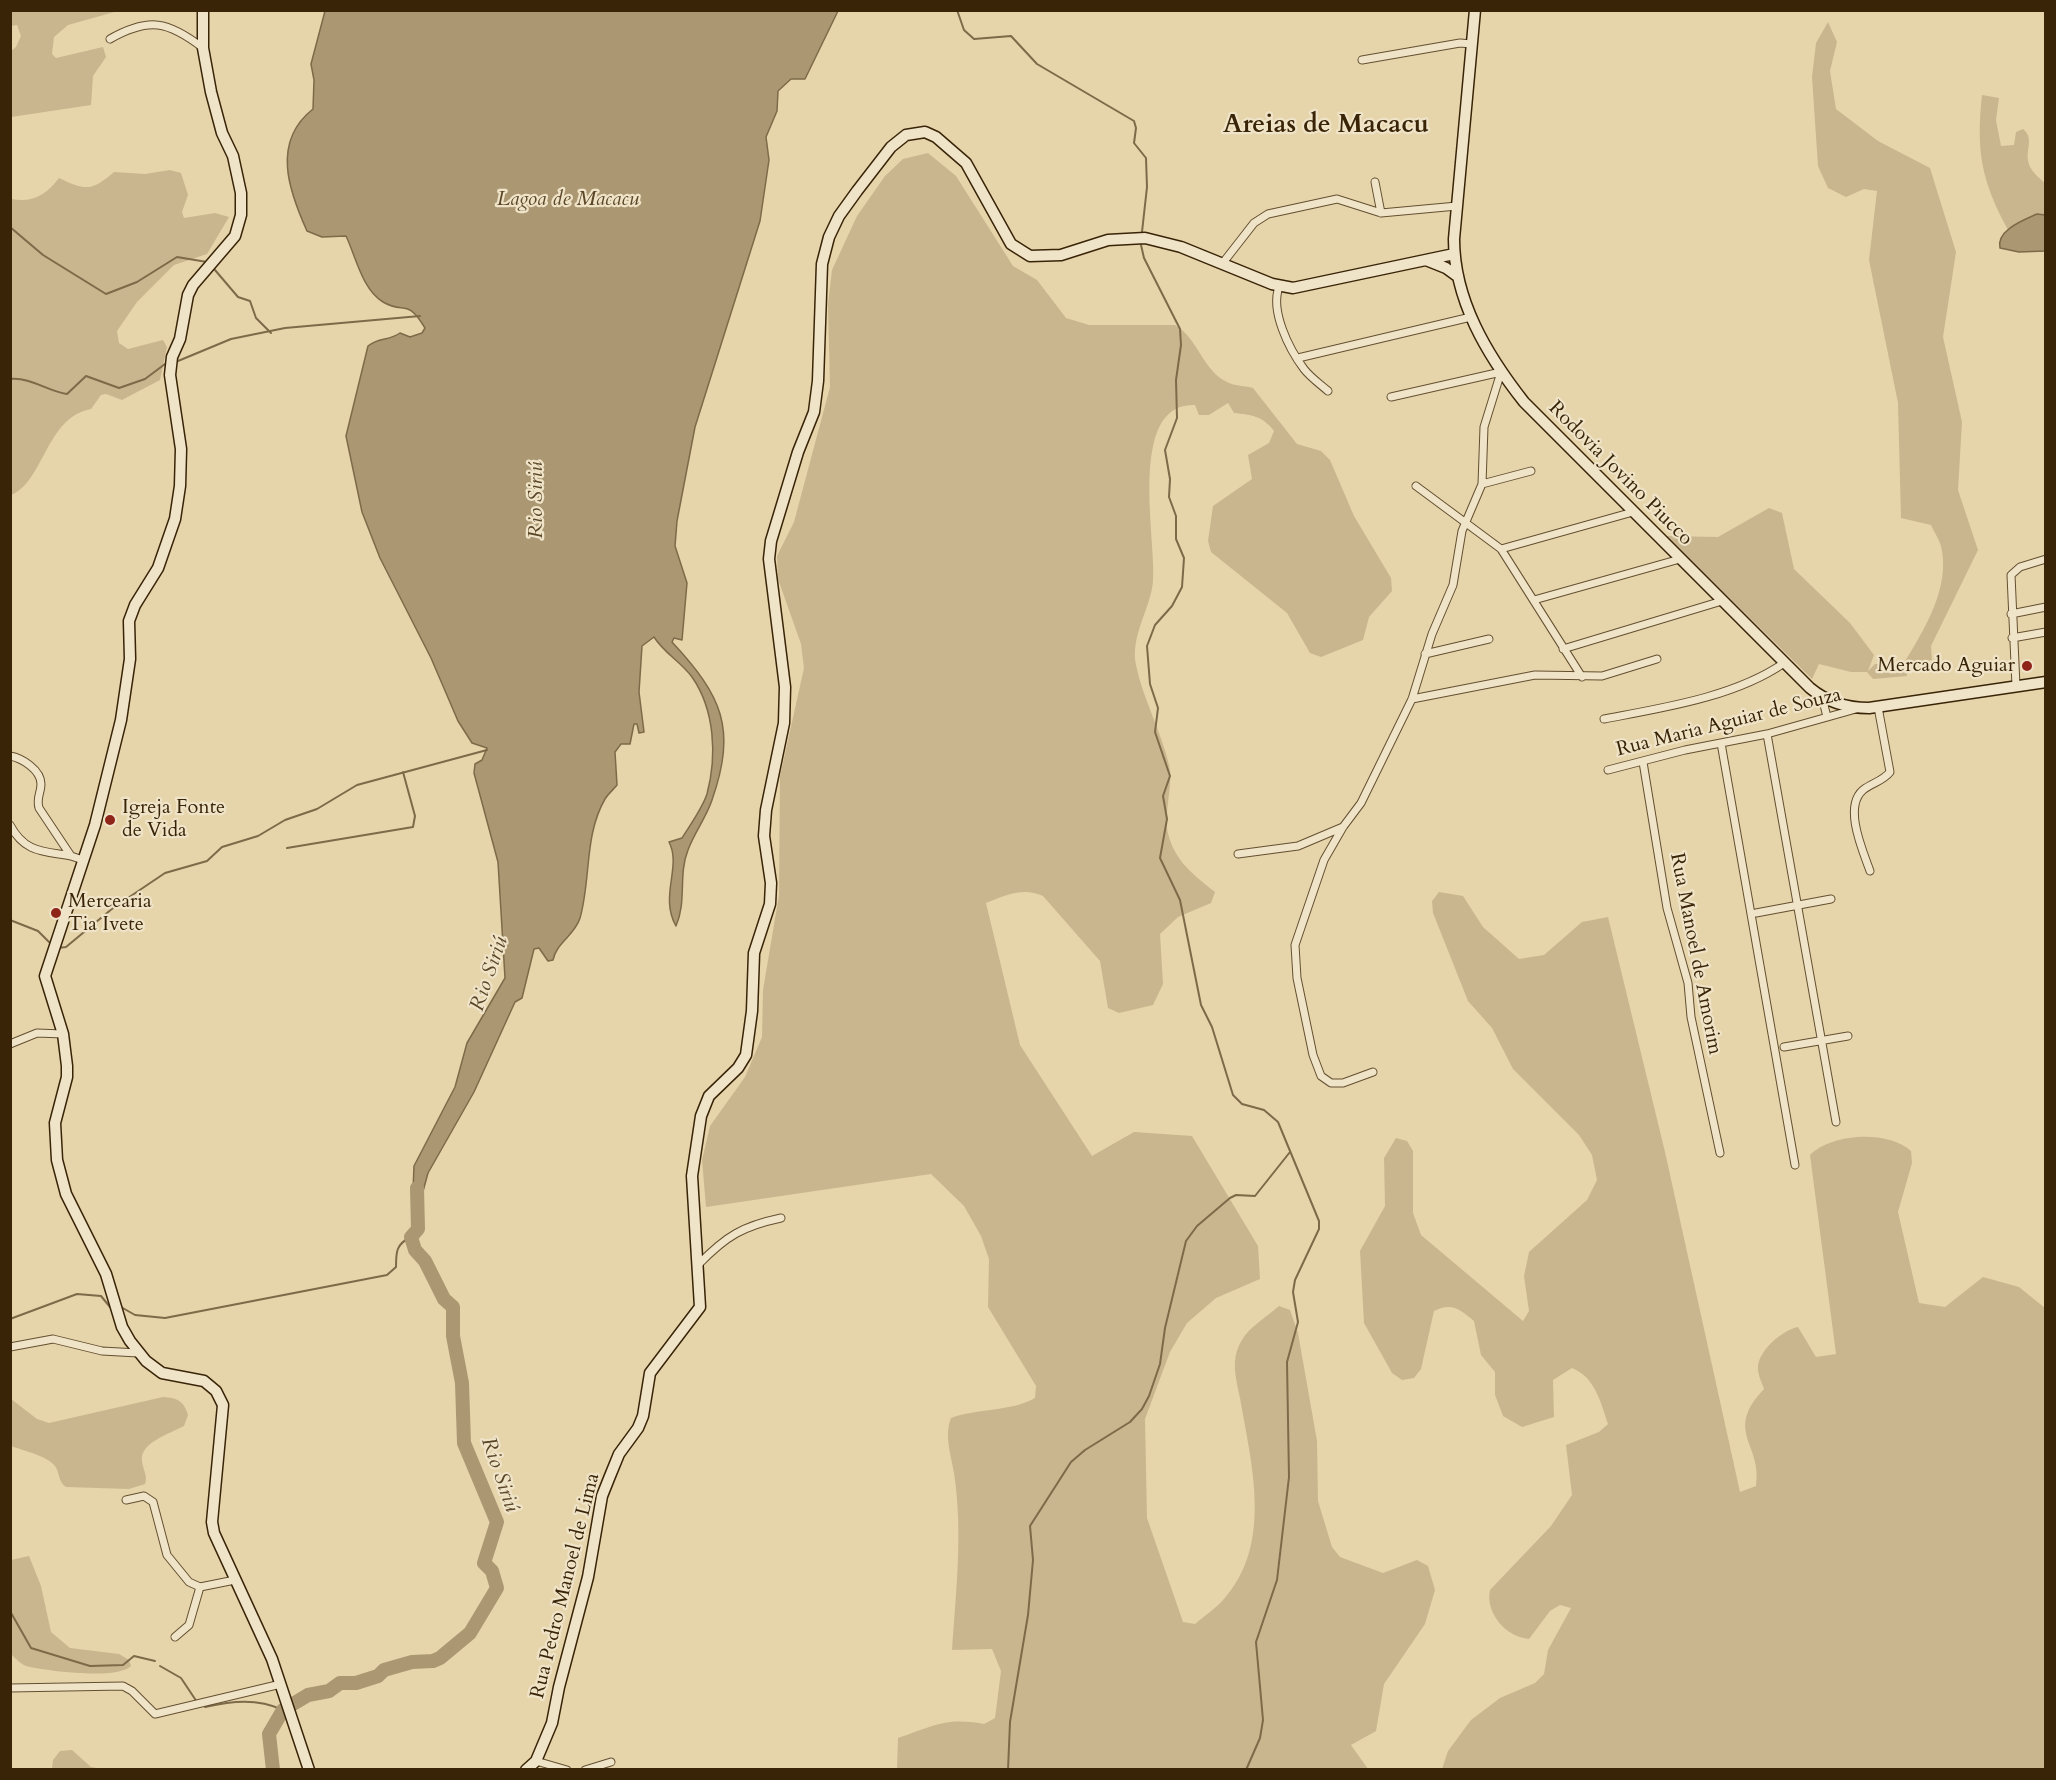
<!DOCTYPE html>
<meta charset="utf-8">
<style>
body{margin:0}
#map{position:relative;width:2056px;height:1780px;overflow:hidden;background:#e6d4ab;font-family:Cardo,serif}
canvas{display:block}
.frame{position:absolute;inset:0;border:12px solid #392407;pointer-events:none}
</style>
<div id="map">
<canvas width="2056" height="1780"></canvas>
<div class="frame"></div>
</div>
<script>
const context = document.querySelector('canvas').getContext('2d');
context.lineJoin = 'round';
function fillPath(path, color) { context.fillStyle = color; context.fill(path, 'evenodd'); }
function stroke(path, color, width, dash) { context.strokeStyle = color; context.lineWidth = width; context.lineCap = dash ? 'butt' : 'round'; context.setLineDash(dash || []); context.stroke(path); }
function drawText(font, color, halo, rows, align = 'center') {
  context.font = font + ' Cardo,serif'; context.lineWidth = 4.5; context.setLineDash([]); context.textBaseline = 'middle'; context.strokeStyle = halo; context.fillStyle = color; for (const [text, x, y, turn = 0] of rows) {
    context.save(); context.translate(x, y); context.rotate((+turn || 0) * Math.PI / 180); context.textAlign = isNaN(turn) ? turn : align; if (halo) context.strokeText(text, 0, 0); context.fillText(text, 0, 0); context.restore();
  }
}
fillPath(new Path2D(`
 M 11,10 L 118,11 L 68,25 L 54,37 L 52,54 L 56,58 L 103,47 L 106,57 L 93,76 L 91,105 L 11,117 L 11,51 L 16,47 L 21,36 L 17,25 L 11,26 Z
 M 1828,22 L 1837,42 L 1830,71 L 1836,109 L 1878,141 L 1930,168 L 1956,252 L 1943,337 L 1962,422 L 1958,490 L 1978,550 L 1931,646 L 1932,660 L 1904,663 C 1924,630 1951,587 1941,546 C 1939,539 1934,532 1931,525 L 1901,518 L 1898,403 L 1869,260 L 1877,191 L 1864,189 L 1846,197 L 1828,188 L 1818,166 L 1812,77 L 1816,43 Z
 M 1982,95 L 1999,98 L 1996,120 L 2001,146 L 2014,145 L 2016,132 L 2023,129 C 2034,138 2026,149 2028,160 C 2029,170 2038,177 2045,183 L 2045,215 L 2037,215 L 2008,230 C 1981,180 1976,151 1982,95 Z
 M 928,153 L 956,176 L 1013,266 L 1037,280 L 1066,318 L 1089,325 L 1175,325 C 1199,339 1202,371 1229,383 C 1236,386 1246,386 1253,388 L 1297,444 L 1321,451 L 1330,460 L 1354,516 L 1391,578 L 1392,591 L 1369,617 L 1363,640 L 1321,657 L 1310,653 L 1287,613 L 1211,552 L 1208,541 L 1213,506 L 1252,479 L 1248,455 L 1269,443 L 1274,431 C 1263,416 1252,415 1234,413 L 1228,403 L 1209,415 L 1199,415 L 1195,405 C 1126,402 1157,542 1153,581 C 1151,608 1130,636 1136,665 C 1143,699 1161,731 1169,765 C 1174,787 1162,815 1169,837 C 1176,862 1196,877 1215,892 L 1211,903 L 1178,917 L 1160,934 L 1163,984 L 1153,1005 L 1119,1013 L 1108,1008 L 1100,961 L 1043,896 C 1023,887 1006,895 986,903 L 1020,1045 L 1092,1156 L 1134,1132 L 1192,1136 L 1258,1246 L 1260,1279 L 1216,1298 L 1187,1323 L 1170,1352 L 1145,1419 L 1147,1518 L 1183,1622 L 1195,1624 C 1204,1616 1215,1609 1223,1600 C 1274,1544 1251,1463 1240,1398 C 1236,1378 1230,1359 1242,1340 C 1249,1327 1268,1316 1279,1306 L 1290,1310 L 1298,1333 L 1317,1441 L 1318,1501 L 1332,1547 L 1340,1557 L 1383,1573 L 1417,1560 L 1428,1566 L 1435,1590 L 1425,1624 L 1384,1684 L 1376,1731 L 1351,1745 L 1368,1769 L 897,1769 L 898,1738 C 934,1726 946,1717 984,1724 L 995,1718 L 1001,1671 L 992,1649 L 952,1650 C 956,1591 963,1532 954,1473 C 951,1455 944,1435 951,1418 C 978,1408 1010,1412 1035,1398 L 1036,1386 L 988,1307 L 989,1259 L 981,1236 L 964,1206 L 931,1174 L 706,1207 L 702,1160 L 710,1126 L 745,1077 L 762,1037 L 763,990 L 779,895 L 780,776 L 804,668 L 801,644 L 778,579 L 777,556 L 794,522 L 830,387 L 828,304 L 832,270 L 857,216 L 885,176 L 903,159 Z
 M 170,170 L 181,173 L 188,195 L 182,212 L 184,218 L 215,213 L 229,217 L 207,254 L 174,265 L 137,302 L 117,331 L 119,343 L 128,349 L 163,340 L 167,347 L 160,380 L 122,400 L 106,394 L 101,395 L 91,409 C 46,417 44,482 11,495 L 11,199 C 33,203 46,195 59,178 C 86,191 92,191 114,172 L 145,174 Z
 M 1769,508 L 1782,513 L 1794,569 L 1850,623 L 1874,655 L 1868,671 L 1875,664 L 1905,664 L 1907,676 L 1873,679 L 1867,672 L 1851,672 L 1819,664 L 1812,679 L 1666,536 L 1718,537 Z
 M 1439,892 L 1463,896 L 1483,927 L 1519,959 L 1544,955 L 1582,922 L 1608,917 L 1665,1152 L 1740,1492 L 1756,1486 C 1763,1444 1723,1432 1764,1389 C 1762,1383 1757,1373 1758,1366 C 1760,1349 1783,1330 1798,1327 L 1816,1357 L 1836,1354 L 1810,1155 C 1832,1133 1888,1130 1911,1151 L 1912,1163 L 1898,1212 L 1919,1303 L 1945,1307 L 1983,1277 L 2019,1287 L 2045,1308 L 2045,1769 L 1442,1769 L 1448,1751 L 1471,1720 L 1500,1698 L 1535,1683 L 1544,1674 L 1548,1650 L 1571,1608 L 1560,1605 L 1550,1611 L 1529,1639 C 1506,1637 1485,1613 1490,1590 L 1551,1526 L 1572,1495 L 1566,1445 L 1599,1432 L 1608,1424 C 1601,1403 1595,1377 1572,1368 L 1553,1380 L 1554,1417 L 1522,1427 L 1503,1416 L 1495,1395 L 1495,1372 L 1481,1355 L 1474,1321 C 1460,1310 1452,1302 1434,1311 L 1421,1369 L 1414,1378 L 1402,1380 L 1392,1373 L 1364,1323 L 1360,1251 L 1385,1206 L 1384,1158 L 1396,1138 L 1407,1141 L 1413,1151 L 1413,1213 L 1421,1235 L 1523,1321 L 1529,1311 L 1524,1276 L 1529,1252 L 1587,1200 L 1597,1180 L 1592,1155 L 1579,1135 L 1513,1069 L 1492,1028 L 1468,1001 L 1433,913 L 1432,901 Z
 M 163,1397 C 178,1398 184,1401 188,1415 L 184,1426 C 171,1433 139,1443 142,1461 C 143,1470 148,1476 145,1484 L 129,1489 L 66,1487 C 58,1482 60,1473 55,1466 C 46,1455 24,1451 11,1446 L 11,1399 L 37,1419 L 49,1423 Z
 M 29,1556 L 41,1586 L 51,1632 L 70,1648 L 119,1654 L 129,1660 L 131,1666 C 117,1680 50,1671 30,1667 C 22,1666 16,1659 11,1654 L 11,1560 Z
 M 72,1750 L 91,1767 L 102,1769 L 52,1769 L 53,1760 L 60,1751 Z`), '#c9b68f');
const water = new Path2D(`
 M 325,11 L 838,11 L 805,79 L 791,79 L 778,91 L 777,111 L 766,137 L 769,160 L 760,221 L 695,427 L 677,521 L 675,546 L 687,583 L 682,640 L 674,638 L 672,642 C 722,696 737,728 712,800 C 706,818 694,833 688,850 C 678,875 687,901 676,926 C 659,896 682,867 669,842 L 682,838 C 690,825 702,809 707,794 C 717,756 715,710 692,677 C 681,662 664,653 654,637 L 642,646 L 639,692 L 644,732 L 639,733 L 637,724 L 634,724 L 630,744 L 621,744 L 615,752 L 617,785 C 613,790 608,794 605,799 C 584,835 591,880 580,918 C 575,935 556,943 553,960 L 548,961 L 539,948 L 534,949 L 522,998 L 515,1002 L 474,1092 L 428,1173 L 419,1206 L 413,1191 L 414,1166 L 455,1087 L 467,1043 L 505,978 L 498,862 L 474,773 L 475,764 L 482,760 L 487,748 L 472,743 L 458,721 L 431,658 L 380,558 L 362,512 L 346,436 L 368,346 C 379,337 389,341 400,333 L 410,337 L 422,333 L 425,328 C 406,297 405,315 383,302 C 362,289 356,257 346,236 L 322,237 L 307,231 C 289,191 271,142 313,109 L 314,80 L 311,64 Z
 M 2037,214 L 2045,215 L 2045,251 L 2019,252 L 2000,248 C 1996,230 2024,220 2037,214 Z`);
fillPath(water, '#ab9873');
stroke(water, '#7d6a48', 1.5);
stroke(new Path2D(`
 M 957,10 L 964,30 L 974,39 L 1011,36 L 1037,64 L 1134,121 L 1136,128 L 1134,143 L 1146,158 L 1147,187 L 1142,232
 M 10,227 L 43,255 L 106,294 L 137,282 L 177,257 L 207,262
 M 1141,245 L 1144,258 L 1180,329 L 1181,345 L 1176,380 L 1177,418 L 1165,450 L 1170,479 L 1169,497 L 1176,516 L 1176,539 L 1184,558 L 1182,587 L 1172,606 L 1155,625 L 1147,646 L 1150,684 L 1158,708 L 1155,732 L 1170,776 L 1163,796 L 1167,819 L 1160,858 L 1180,900 L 1201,1005 L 1212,1027 L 1233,1095 L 1242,1104 L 1264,1110 L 1278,1122 L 1319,1221 L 1319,1229 L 1295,1280 L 1293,1292 L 1298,1322 L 1287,1362 L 1289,1477 L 1277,1580 L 1256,1642 L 1263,1720 L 1260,1738 L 1246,1770
 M 215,270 L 238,297 L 250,301 L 256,318 L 271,333
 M 178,361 L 231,339 L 285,328 L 420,316
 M 10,379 C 31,377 47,391 67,394 L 86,376 L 119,388 L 145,379 L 165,364
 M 287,848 L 413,827 L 415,816 L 403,772
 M 10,920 L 38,931 L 50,943
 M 58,948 L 66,947 L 113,908 L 165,873 L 207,861 L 222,847 L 258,836 L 285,820 L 317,809 L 357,785 L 487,750
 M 121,1307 L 135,1315 L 165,1318 L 387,1275 L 396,1267 C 396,1252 396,1244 411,1237
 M 10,1319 L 77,1294 L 101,1296 L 110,1307
 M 10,1611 L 31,1648 L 90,1666 L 123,1665 L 134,1656 L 155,1661
 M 160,1666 L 181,1678 L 197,1702
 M 205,1707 C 232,1701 257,1698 283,1710
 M 1008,1770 L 1010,1722 L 1028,1615 L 1033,1560 L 1030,1526 L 1071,1462 L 1085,1450 L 1130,1422 L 1142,1409 L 1149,1396 L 1160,1364 L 1165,1328 L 1186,1241 L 1197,1226 L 1230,1198 L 1236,1195 L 1255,1196 L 1290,1152`), '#7d6a48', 2);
stroke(new Path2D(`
 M 273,1770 L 269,1734 L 283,1710 L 308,1695 L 329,1691 L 340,1683 L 356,1683 L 378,1676 L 384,1670 L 412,1662 L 433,1661 L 440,1658 L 470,1633 L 497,1588 L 492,1571 L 484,1563 L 497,1522 L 464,1443 L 462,1383 L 453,1336 L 453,1307 L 444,1299 L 425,1261 L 415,1250 L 411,1237 L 418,1229 L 417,1188`), '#ab9873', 14);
const street = new Path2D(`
 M 110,39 C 149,17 168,21 203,48
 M 1362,60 L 1460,43 L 1472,44
 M 1375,182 L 1381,213
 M 1222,264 L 1254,223 L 1268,214 L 1337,199 L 1381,213 L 1457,206
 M 1279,287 C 1270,311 1289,349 1304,369 C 1310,377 1320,384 1328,391
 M 1298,358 L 1471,317
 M 1391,397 L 1501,372
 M 1482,484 L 1531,471
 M 1416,486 L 1501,549 L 1582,677
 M 1501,549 L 1633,512
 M 1534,600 L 1680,559
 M 2011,614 L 2046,607
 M 2012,638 L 2046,632
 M 1563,649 L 1722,601
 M 1425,654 L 1489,639
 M 2016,686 L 2011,575 L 2020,567 L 2046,559
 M 1822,697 L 1827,717
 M 1412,699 L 1535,675 L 1602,676 L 1657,659
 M 1604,719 C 1662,708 1735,697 1784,663
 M 1767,734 L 1836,1122
 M 1721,743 L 1795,1165
 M 10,756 C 22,758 41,770 41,784 C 41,793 36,798 39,808 L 71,856 L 83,860
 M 1643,762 L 1667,908 L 1688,983 L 1691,1017 L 1720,1153
 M 1608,770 L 1685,750 L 1767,734 L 1856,709
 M 10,825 C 25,853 43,851 71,856
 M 1238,854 L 1298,846 L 1343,827
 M 1870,871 C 1863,851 1843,807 1863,790 C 1872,783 1883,781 1890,772 L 1878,707
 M 1756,913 L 1831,899
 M 10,1044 L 37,1033 L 63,1034
 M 1784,1047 L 1848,1036
 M 1373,1072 L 1343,1083 L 1331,1083 L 1321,1076 L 1313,1055 L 1297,978 L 1295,945 L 1324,860 L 1343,827 L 1361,803 L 1412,699 L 1432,634 L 1453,585 L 1462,531 L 1482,484 L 1484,427 L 1501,372
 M 699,1264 C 726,1236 743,1226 781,1218
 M 10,1347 L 53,1339 L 102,1351 L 138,1353
 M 126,1500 L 144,1496 L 153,1502 L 167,1555 L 189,1582 L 200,1587 L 235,1580
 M 175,1637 L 189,1625 L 200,1587
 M 10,1688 L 123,1686 L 132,1691 L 155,1714 L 281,1684
 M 536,1761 L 567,1770
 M 585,1770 L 611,1762`);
const secondary = new Path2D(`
 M 203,10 L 203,48 L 211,92 L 222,133 L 233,156 L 241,193 L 241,215 L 235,236 L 193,285 L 188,295 L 180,339 L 172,357 L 170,375 L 181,449 L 180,486 L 175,519 L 158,568 L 135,605 L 129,621 L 130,659 L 121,720 L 95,825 L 45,976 L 63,1034 L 67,1066 L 67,1077 L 55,1123 L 57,1160 L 66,1194 L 106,1274 L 122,1327 L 130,1341 L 146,1361 L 162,1373 L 204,1381 L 216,1391 L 223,1405 L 212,1522 L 214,1533 L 272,1659 L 309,1770
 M 1475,10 L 1454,239 C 1454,300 1487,355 1524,402 L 1810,688 C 1828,703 1847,708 1869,708 L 2046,682
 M 1426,260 L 1446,268 L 1457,276
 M 526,1770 L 536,1761 L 552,1723 L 559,1687 L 588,1577 L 602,1496 L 610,1476 L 619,1454 L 638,1428 L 643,1416 L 650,1373 L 700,1307 L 692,1176 L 701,1116 L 709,1096 L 738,1068 L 746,1055 L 752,1011 L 754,953 L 770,904 L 771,883 L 764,836 L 766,810 L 784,723 L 785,687 L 769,559 L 771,541 L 798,452 L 814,412 L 818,381 L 822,264 L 829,237 L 839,216 L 857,191 L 891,147 L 906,135 L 925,132 L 936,137 L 966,163 L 1011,244 L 1030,256 L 1061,255 L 1108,240 L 1145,238 L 1181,247 L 1272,284 L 1293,288 L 1454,254`);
stroke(street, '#645030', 9);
stroke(secondary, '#392407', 13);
stroke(street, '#efe3c8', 7);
stroke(secondary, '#efe3c8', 10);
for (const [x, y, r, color] of [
 [2027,666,6,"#8f2418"],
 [110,820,6,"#8f2418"],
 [56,913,6,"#8f2418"]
]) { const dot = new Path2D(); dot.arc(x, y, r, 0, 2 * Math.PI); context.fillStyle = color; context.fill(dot); stroke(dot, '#efe3c8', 2); }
drawText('20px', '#392407', '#efe3c8', [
 ["Rodovia Jovino Piucco",1620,474,45],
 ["Rua Maria Aguiar de Souza",1729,723,-14],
 ["Rua Manoel de Amorim",1695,954,79],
 ["Rua Pedro Manoel de Lima",566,1586,-76]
]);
drawText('20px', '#392407', '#efe3c8', [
 ["Mercado Aguiar",2015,666,"right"],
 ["Igreja Fonte",122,808],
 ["de Vida",122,831],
 ["Mercearia",68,902],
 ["Tia Ivete",68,925]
], 'left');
drawText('italic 21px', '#5b4727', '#efe3c8', [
 ["Lagoa de Macacu",568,200],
 ["Rio Siriú",537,500,-90],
 ["Rio Siriú",490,974,-71],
 ["Rio Siriú",499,1475,71]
]);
drawText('bold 26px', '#392407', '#efe3c8', [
 ["Areias de Macacu",1326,126]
]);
</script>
